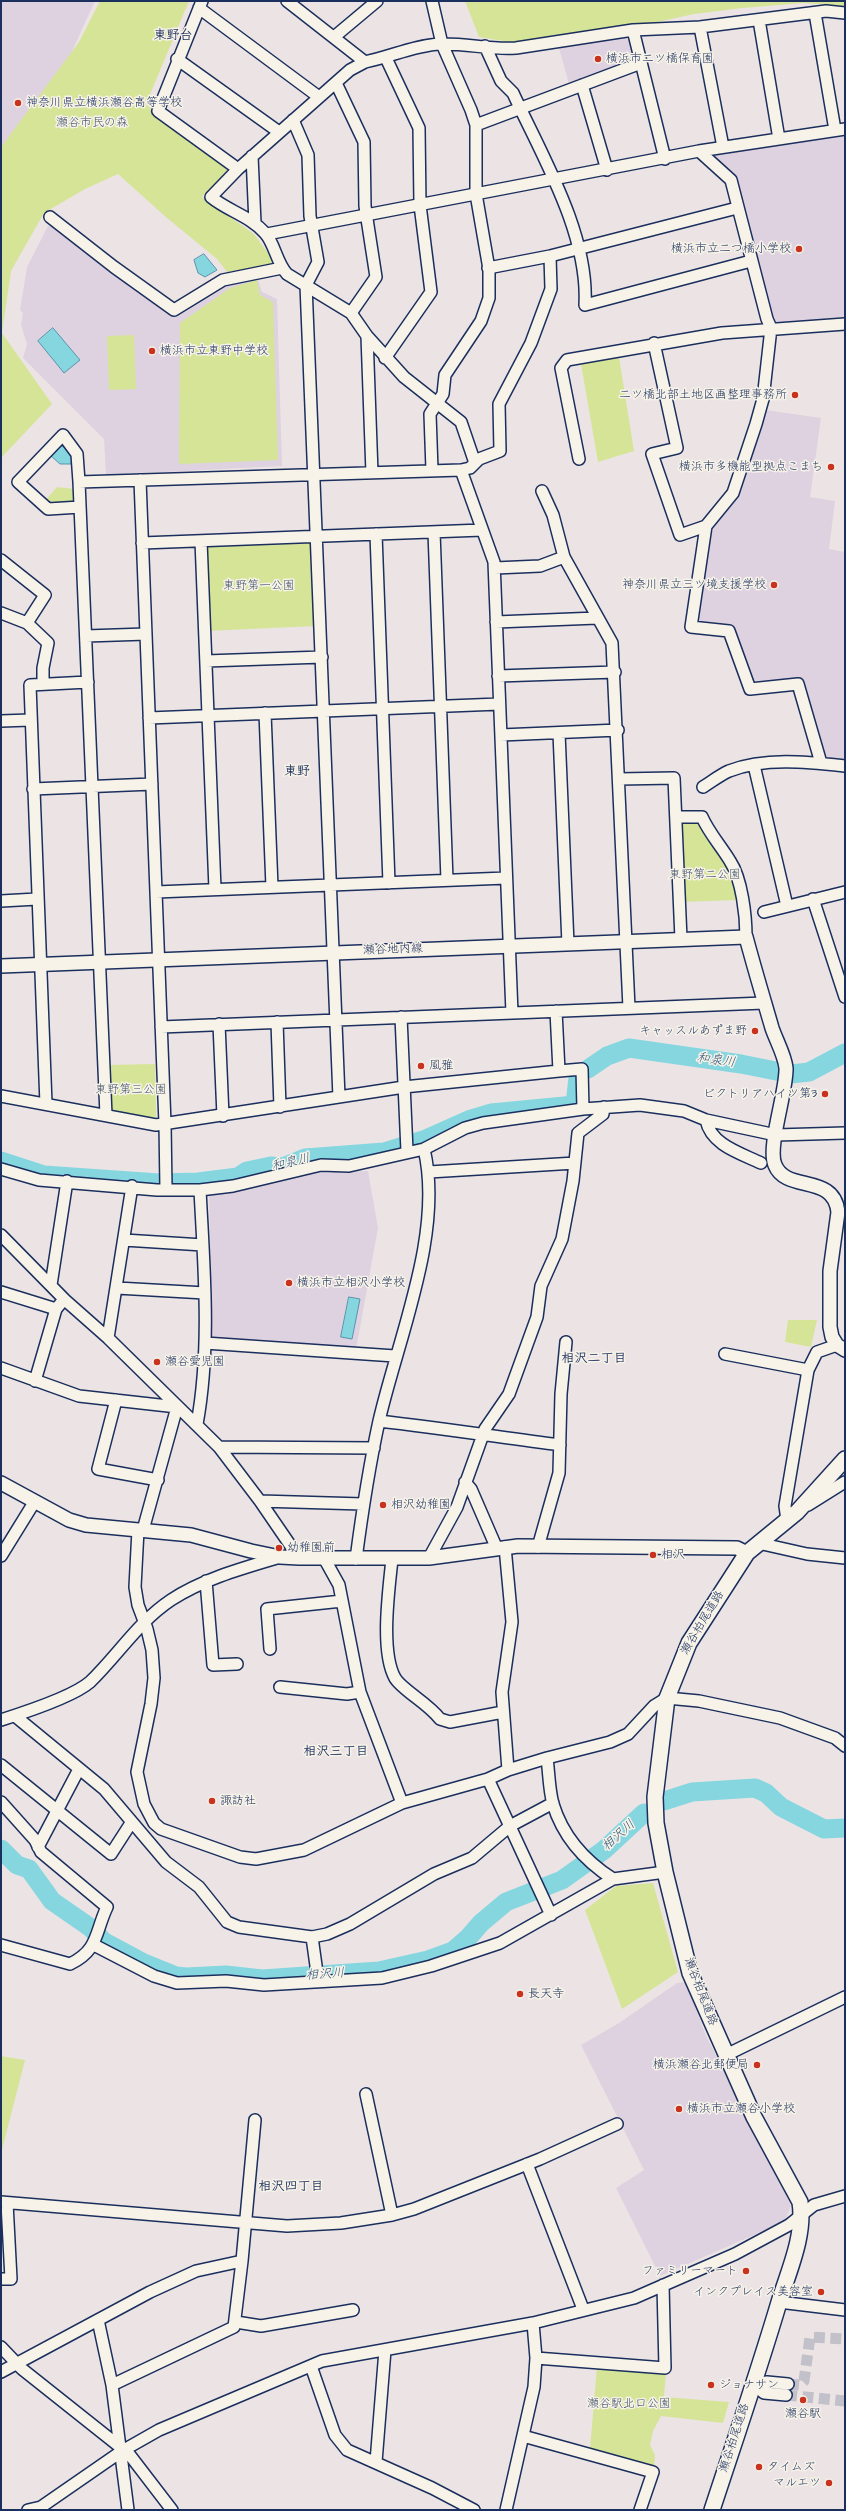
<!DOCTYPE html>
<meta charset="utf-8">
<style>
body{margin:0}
#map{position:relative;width:846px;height:2511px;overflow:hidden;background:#ece4e4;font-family:"Architects Daughter",sans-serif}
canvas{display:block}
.frame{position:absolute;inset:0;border:2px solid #1b2f5e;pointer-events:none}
</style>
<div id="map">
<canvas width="846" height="2511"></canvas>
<div class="frame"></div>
</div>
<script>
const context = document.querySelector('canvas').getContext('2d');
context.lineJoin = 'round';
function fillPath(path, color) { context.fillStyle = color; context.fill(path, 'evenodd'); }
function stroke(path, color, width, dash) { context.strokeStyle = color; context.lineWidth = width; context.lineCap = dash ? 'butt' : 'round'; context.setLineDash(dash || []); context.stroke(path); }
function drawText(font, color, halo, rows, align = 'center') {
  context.font = font + ' "Architects Daughter","Klee One",sans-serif'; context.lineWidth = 3; context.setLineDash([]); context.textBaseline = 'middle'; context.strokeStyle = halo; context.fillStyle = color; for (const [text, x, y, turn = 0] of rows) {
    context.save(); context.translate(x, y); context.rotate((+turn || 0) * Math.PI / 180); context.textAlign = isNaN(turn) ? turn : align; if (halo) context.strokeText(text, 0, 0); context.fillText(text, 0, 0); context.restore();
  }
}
fillPath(new Path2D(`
 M 1,1 L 95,1 L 70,56 L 1,150 Z
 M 625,37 L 630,41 L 635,57 L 633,61 L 569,84 L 559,48 Z
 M 845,136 L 845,321 L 775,323 L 769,319 L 736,180 L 712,157 L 714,154 Z
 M 48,226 L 53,226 L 169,314 L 180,315 L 229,285 L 257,276 L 262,292 L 277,299 L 282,466 L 106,475 L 104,439 L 23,358 L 27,344 L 21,325 L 23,313 L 20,310 L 27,267 Z
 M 765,410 L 821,418 L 810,497 L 835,501 L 829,549 L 845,552 L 845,761 L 824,759 L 800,678 L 753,681 L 735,628 L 730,624 L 700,621 L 698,618 L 710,536 L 717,522 L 737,496 Z
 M 368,1171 L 378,1228 L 356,1350 L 212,1339 L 209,1192 L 312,1173 Z
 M 686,1982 L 706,2036 L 760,2139 L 791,2205 L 786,2219 L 770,2228 L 660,2276 L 616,2188 L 644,2170 L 581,2045 L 619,2023 L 677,1983 Z`), '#ded2e0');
fillPath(new Path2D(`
 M 100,1 L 189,1 L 146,104 L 171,128 L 229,168 L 202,197 L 254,234 L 273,260 L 271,265 L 227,272 L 217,259 L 167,218 L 118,174 L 85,189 L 44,213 L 11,271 L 2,333 L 52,404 L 1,458 L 1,147 L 79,42 Z
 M 465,1 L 845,1 L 845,6 L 803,3 L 743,8 L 694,14 L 653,23 L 510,42 L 479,37 Z
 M 257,280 L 260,295 L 273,302 L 278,460 L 179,464 L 180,323 L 230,288 Z
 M 134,335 L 136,389 L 109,390 L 107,336 Z
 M 619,357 L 634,451 L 598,462 L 581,364 Z
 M 57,487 L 74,489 L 75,503 L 46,506 L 43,503 Z
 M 311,541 L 315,626 L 207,631 L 203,546 Z
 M 699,822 L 726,863 L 737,900 L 682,902 L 679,823 Z
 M 155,1064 L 156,1116 L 153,1119 L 107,1110 L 108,1065 Z
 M 788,1320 L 817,1320 L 811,1347 L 785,1342 Z
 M 653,1883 L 678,1972 L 622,2009 L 585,1910 L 616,1886 Z
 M 1,2056 L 25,2060 L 1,2154 Z
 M 597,2366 L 666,2371 L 664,2397 L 729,2402 L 723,2423 L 661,2416 L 653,2431 L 650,2445 L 655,2455 L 654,2469 L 590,2449 Z`), '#d6e498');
const water = new Path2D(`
 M 204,254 L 217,270 L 205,277 L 198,273 L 194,260 Z
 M 53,328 L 80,360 L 64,373 L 38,341 Z
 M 60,446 L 64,447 L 72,457 L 71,464 L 60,464 L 51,456 Z
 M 349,1297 L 360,1299 L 352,1339 L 341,1337 Z`);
fillPath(water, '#86d6e0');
stroke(water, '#5b93ac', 1);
stroke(new Path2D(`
 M 588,1069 L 607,1056 L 629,1048 L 741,1064 L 791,1074 L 809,1072 L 845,1053
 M 1,1161 L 44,1175 L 159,1183 L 198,1182 L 238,1177 L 247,1171 L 271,1166 L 283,1167 L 305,1158 L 384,1152 L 426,1139 L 471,1119 L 491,1113 L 575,1105 L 578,1077
 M 664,1801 L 692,1792 L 755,1788 L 766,1793 L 781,1807 L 824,1829 L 845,1828
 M 1,1849 L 17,1865 L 29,1869 L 52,1901 L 91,1928 L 103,1941 L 144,1963 L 176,1976 L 186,1977 L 226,1975 L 262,1979 L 379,1971 L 428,1960 L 453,1951 L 468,1938 L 481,1923 L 506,1902 L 562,1880 L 604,1850 L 644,1813`), '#86d6e0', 19);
stroke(new Path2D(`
 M 788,2384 L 800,2385 L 804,2381 L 810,2337 L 845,2339
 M 786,2395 L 845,2401`), '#c2c0c9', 11, [11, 5.5]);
const minor = new Path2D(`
 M 202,1 L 158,111 L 238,169
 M 287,1 L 365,62 C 390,57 415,45 440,44 C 466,43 491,50 516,48 L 633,30 L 700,27 L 826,11 L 845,13
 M 199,8 L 319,97
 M 815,13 L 835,130
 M 759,20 L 779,139
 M 700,27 L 723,147
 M 633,30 L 665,159
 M 334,37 L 377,1
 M 485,46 L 501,81 L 513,93 C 542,156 589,234 585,305 L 751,261
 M 177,59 L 279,132
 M 365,62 L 350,70 L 238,169 L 211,197 C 228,211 250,216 265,233 C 275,244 276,262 287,274 L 351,313 L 367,336 L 404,377 L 461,422 L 475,463 L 470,468 L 461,470
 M 336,83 L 364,142 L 365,206 L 376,277 L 351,313
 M 582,85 L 607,170
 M 293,120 L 308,155 L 310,216 L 318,262 L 306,285 L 339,1097
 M 476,125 L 641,63
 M 699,151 L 731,180 L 767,319 L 771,328 L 763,399 L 756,424 L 733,493 L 706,526 L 691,627 L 729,631 L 750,689 L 798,684 L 821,763
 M 252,156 L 255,223
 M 50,217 L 114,267 L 174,310 L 223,280 L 282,268
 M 267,234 L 699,151 L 845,129
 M 488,268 L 550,256 L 737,208
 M 367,336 L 372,473
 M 654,343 L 677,448 L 652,454 L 680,535 L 706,526
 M 385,358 L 431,292 L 420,205 L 419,128 L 386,58
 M 579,459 L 561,368 L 567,360 L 722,333 L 845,324
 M 475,463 L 479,459 L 500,451 L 499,404 L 531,343 L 551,289 L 550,256
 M 432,470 L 430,414 L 443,394 L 445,375 L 481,321 L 489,298 L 489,269 L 476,194 L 476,125 L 471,110 L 442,44 L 432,1
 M 140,480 L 165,1124 L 166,1189
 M 79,482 L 461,470 L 494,562 L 512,1013
 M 542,491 L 553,515 L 564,557
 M 80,507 L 48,509 L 18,482 L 63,435 L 77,454 L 79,482 L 106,1115
 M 434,532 L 447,880
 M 376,534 L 389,883
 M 201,541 L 215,889
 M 142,543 L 482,530
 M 1,560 L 45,595 L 27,623
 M 495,568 L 540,566 L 564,557 L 612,643 L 629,1008
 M 1,613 L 27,623 L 48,643 L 43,668 L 43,684
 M 496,622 L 597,618
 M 86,636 L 146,634
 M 206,661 L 322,657
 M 498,676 L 615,672
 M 265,713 L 272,887
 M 149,718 L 499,704
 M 1,721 L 30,720
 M 559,733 L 568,944
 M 501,735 L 618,730
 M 754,765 L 787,906
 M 619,779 L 674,778 L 681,939
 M 703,787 C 711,782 720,775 729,771 C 765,757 808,762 845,766
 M 33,789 L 152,784
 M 676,817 L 702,817 C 709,833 721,846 730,861 C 742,879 746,916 746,937
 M 156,892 L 506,878
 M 813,899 L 845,997
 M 1,901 L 37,899
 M 764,912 L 845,892
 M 556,1011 L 559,1071 L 582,1069 L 583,1109
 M 401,1017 L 407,1151
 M 277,1022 L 280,1107
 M 219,1024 L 223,1116
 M 161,1027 L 764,1003
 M 1,1096 L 156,1125 L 404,1087 L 559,1071
 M 46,1104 L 30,685 L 88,682
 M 706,1120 C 711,1145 740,1153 761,1163
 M 1,1169 L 39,1180 L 157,1190 L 200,1190 L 233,1186 L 321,1165 L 349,1166 L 424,1149 L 465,1128 L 483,1123 L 583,1109 L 640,1105 L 684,1111 L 706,1120 L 776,1135 L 845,1133
 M 429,1172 L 575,1163
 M 1,1235 L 65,1300 L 108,1338 L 219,1447 L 260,1501 L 299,1558
 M 124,1240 L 203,1245
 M 51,1285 L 67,1181
 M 117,1288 L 205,1293
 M 1,1292 L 56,1309 L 61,1303
 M 108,1338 L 132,1186
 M 205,1343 L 395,1356
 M 725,1354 L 808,1370
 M 1,1368 L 79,1396 L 177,1407 L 143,1530
 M 35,1381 L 56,1309
 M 116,1400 L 98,1469 L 158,1480
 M 379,1421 C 440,1428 499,1437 560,1445
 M 197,1424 C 211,1347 204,1268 200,1190
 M 219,1447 L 374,1448
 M 465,1482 L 471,1489 L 497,1549
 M 260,1501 L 363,1504
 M 808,1505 L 845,1482
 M 787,1520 L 785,1506 L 808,1370 L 817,1352 L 837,1345
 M 138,1530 L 135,1587 L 138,1605 L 147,1629 L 152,1650 L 154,1678 L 151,1704 L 137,1772 L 144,1804 L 154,1823 L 161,1829 L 240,1857 L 256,1859 L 304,1850 L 402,1803 L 488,1779 L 508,1770 L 547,1758 L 610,1742 L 628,1734 L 654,1706 L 667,1698 L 699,1701 L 780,1718 L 835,1738 L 845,1746
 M 758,1543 L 807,1554 L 845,1558
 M 505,1547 L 512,1622 L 502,1692 L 508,1770
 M 538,1547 L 559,1473 L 561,1394 L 566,1342
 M 1,1556 L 35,1501
 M 324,1558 L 339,1585 L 360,1692 L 402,1803
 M 429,1558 L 457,1507 L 485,1429 L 509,1394 L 537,1317 L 541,1286 L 562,1239 L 573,1181 L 578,1133 L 603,1114 L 604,1107
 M 356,1559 C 362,1513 369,1467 379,1421 C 398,1338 444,1233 424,1149
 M 392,1559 C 389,1589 380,1651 395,1678 C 402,1690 428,1703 440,1719 L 450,1722 L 503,1712
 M 206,1581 L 213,1665 L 237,1664
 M 270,1649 L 267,1609 L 342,1601
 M 280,1687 L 347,1694 L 360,1692
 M 15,1716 L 104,1789 L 166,1862 L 199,1887 L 227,1922 L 239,1927 L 312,1937 L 327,1934 L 350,1924 L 434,1874 L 472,1858 L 510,1826 L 553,1803
 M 1,1720 C 23,1713 74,1696 90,1682 C 118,1655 138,1622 171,1600 C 203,1579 243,1568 280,1557
 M 547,1758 C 549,1773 549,1790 553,1804 C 563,1837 585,1861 613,1879
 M 1,1765 L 111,1854 L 131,1823
 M 488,1779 L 551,1915
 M 1,1802 L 35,1840 L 41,1852 L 107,1907 C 95,1932 99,1950 70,1964 L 1,1945
 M 38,1847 L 79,1769
 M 312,1937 L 318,1980
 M 94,1945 L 154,1976 L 177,1983 L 226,1981 L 264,1985 L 382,1978 L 431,1966 L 500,1943 L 613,1879 L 665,1872
 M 726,2055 L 845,1997
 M 366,2094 L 392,2215
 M 527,2164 L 583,2309
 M 1,2202 L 287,2226 L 341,2223 L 392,2215 L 414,2209 L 540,2159 L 617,2124
 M 242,2261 L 255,2120
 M 1,2279 L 11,2279 L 7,2203
 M 779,2302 L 845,2310
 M 98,2320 L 112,2385 L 128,2510
 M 236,2322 L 261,2326 L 353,2310
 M 1,2347 L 22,2369 L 129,2454 L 172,2510
 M 536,2358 L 665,2368 L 663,2285
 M 311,2366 L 335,2435 L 347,2450 L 432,2488 L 474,2510
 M 1,2372 L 150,2292 L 196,2271 L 242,2261 L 234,2327 L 112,2385
 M 753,2384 L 764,2393 L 786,2395
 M 753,2384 L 767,2382 L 788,2384
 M 523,2436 L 653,2472 L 640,2510
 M 376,2462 L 385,2350
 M 28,2510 L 41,2507 L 122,2451 L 159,2430 L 322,2361 L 533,2323 L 634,2298 L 735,2254 L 789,2225 L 814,2205 L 845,2196
 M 506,2510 L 534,2387 L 536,2358 L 533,2323`);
const tertiary = new Path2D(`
 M 1,966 L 746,937 C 754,967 763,997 772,1028 C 776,1040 785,1056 786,1068 C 787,1091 767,1147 775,1165 C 786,1193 834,1173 838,1212 L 830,1271 L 830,1327 L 832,1337 L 837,1345 L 845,1350
 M 1,1483 L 69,1520 L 86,1525 L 191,1535 L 251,1551 L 280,1557 L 299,1558 L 429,1558 L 518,1546 L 737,1548 L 747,1553`);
const secondary = new Path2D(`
 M 712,2510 C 735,2440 759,2370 780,2299 C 790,2268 805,2234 800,2202 L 754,2117 L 690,1973 L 665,1872 L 656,1823 L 655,1797 L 667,1698 L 689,1643 L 747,1553 L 797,1512 L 845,1459`);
stroke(minor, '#1b2f5e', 14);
stroke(tertiary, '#1b2f5e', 16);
stroke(secondary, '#1b2f5e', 18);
stroke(minor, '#f7f3e8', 11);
stroke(tertiary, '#f7f3e8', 13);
stroke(secondary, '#f7f3e8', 15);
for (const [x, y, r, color] of [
 [598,59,4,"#c8321e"],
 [18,103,4,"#c8321e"],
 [799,249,4,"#c8321e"],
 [152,351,4,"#c8321e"],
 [795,395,4,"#c8321e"],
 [831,467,4,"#c8321e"],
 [774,585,4,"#c8321e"],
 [755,1031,4,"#c8321e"],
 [421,1066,4,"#c8321e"],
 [825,1094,4,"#c8321e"],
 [289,1283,4,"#c8321e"],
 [157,1362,4,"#c8321e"],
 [383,1505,4,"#c8321e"],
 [279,1548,4,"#c8321e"],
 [653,1555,4,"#c8321e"],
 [212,1801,4,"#c8321e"],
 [520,1994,4,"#c8321e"],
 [757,2065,4,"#c8321e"],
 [679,2109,4,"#c8321e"],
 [746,2271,4,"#c8321e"],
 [821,2292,4,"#c8321e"],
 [711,2385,4,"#c8321e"],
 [803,2400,4,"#c8321e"],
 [759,2467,4,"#c8321e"],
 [829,2483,4,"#c8321e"]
]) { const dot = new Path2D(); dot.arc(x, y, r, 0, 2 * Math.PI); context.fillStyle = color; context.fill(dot); stroke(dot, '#f7f3e8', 1.5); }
drawText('12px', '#1b2f5e', '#f7f3e8', [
 ["横浜市二ツ橋保育園",606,59],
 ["神奈川県立横浜瀬谷高等学校",26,103],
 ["横浜市立二つ橋小学校",791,249,"right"],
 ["横浜市立東野中学校",160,351],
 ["二ツ橋北部土地区画整理事務所",787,395,"right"],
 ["横浜市多機能型拠点こまち",823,467,"right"],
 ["神奈川県立三ツ境支援学校",766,585,"right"],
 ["キャッスルあずま野",747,1031,"right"],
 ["風雅",429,1066],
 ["ビクトリアハイツ第3",817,1094,"right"],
 ["横浜市立相沢小学校",297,1283],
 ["瀬谷愛児園",165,1362],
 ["相沢幼稚園",391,1505],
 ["幼稚園前",287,1548],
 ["相沢",661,1555],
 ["諏訪社",220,1801],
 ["長天寺",528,1994],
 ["横浜瀬谷北郵便局",749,2065,"right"],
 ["横浜市立瀬谷小学校",687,2109],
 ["ファミリーマート",738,2271,"right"],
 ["インクプレイス美容室",813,2292,"right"],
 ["ジョナサン",719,2385],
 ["瀬谷駅",803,2414,"center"],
 ["タイムズ",767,2467],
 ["マルエツ",821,2483,"right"]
], 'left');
drawText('12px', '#40536a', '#f7f3e8', [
 ["瀬谷市民の森",92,123],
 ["東野第一公園",259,586],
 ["東野第二公園",705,875],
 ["東野第三公園",131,1090],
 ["瀬谷駅北口公園",629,2404]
]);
drawText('12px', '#1b2f5e', '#f7f3e8', [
 ["瀬谷地内線",393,950,-2],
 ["瀬谷柏尾道路",703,1623,-59],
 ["瀬谷柏尾道路",700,1992,69],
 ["瀬谷柏尾道路",735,2438,-72]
]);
drawText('bold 13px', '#1b2f5e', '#f7f3e8', [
 ["東野台",173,36],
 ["東野",297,772],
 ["相沢二丁目",594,1359],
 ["相沢三丁目",336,1752],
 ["相沢四丁目",291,2187]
]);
drawText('italic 13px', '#36597e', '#f7f3e8', [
 ["和泉川",716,1061,8],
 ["和泉川",291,1163,-13],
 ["相沢川",619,1836,-42],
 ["相沢川",325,1975,-4]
]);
</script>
